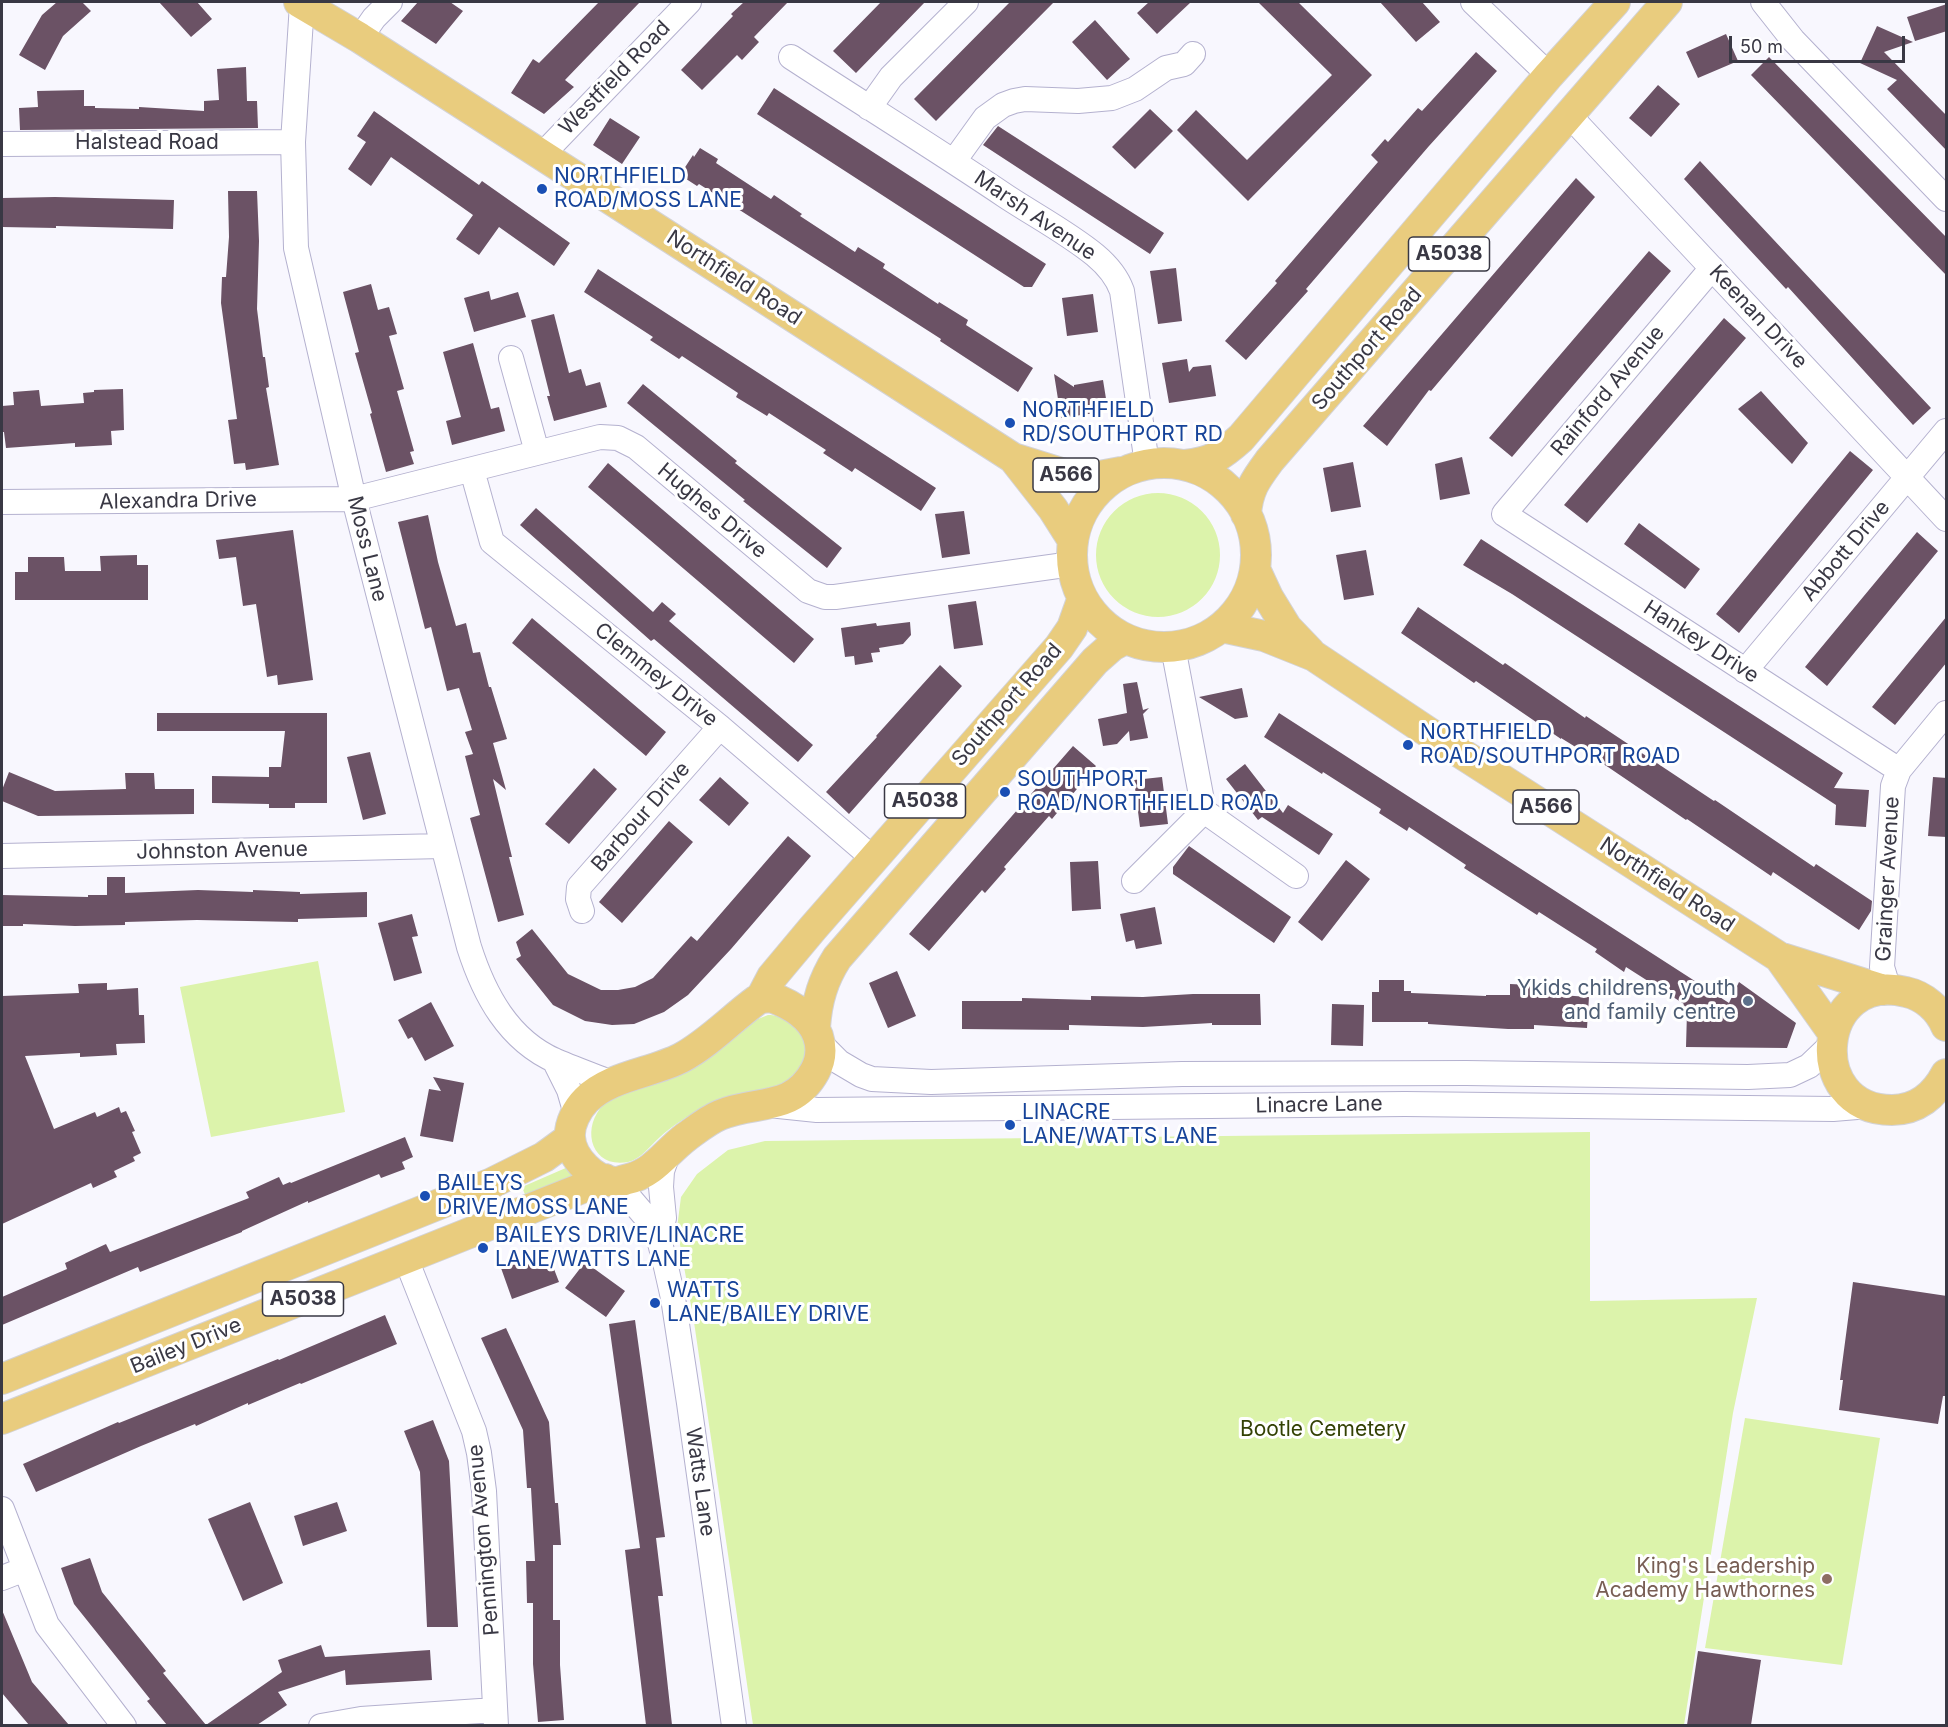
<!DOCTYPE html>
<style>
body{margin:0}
#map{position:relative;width:1948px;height:1727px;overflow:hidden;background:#f8f7fe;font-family:Inter,sans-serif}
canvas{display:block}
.frame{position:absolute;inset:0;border:3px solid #393844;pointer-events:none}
.scale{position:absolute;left:1729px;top:36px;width:176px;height:27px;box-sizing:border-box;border:3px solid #393844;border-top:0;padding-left:8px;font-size:18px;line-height:21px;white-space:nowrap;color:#393844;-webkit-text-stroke:4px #fff;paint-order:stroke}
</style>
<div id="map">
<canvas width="1948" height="1727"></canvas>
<div class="frame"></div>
<div class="scale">50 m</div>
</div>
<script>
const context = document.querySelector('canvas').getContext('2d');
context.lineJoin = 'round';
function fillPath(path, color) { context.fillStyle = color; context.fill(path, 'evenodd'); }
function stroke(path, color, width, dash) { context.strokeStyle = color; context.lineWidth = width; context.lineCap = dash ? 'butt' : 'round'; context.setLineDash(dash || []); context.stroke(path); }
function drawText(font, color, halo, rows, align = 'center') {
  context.font = font + ' Inter,sans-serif'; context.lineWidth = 6; context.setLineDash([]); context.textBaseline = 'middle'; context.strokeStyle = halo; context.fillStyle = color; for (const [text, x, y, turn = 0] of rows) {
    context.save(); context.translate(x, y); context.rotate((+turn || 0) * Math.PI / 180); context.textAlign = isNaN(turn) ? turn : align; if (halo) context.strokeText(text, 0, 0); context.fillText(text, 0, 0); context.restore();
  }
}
fillPath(new Path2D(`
 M1096 555a62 62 0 1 1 124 0a62 62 0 1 1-124 0Z
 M 318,961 L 345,1112 L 211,1137 L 180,987 Z
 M 768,1015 C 780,1015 796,1023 802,1035 C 808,1047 807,1067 797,1078 C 796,1078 790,1081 788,1082 C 782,1085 774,1089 767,1090 C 758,1092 749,1092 740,1094 C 725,1097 711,1105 698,1111 C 684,1118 671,1127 660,1137 C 650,1146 641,1159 628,1162 C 591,1169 580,1128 604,1104 L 758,1019 Z
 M 1590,1132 L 1590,1301 L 1757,1298 L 1733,1413 L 1684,1725 L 753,1725 L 694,1322 L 677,1228 L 681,1197 L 697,1174 L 728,1150 L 765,1141 Z
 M 568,1167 L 574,1178 L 526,1197 L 522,1187 Z
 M 1745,1418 L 1880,1438 L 1842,1665 L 1705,1648 Z`), '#dcf3ab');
fillPath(new Path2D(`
 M 57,2 L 82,2 L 91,11 L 63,36 L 45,70 L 19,55 L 42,15 Z
 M 159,2 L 197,2 L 212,19 L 191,37 Z
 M 418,2 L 450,2 L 463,11 L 436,44 L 401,21 Z
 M 599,2 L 640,2 L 565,80 L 574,87 L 544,114 L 511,93 L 533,59 L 539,63 Z
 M 744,2 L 788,2 L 754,37 L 759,42 L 742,60 L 737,55 L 702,90 L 681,70 L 733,16 L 731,14 Z
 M 881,2 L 925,2 L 856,73 L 833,51 Z
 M 1010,2 L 1054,2 L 936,121 L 914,99 Z
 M 1149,2 L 1191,2 L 1157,34 L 1137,13 Z
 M 1258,2 L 1298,2 L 1372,75 L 1248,201 L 1177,130 L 1196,110 L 1247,160 L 1332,75 Z
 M 1380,2 L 1422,2 L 1440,22 L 1416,42 Z
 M 1947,4 L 1947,31 L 1915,41 L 1907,17 Z
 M 1095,20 L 1130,59 L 1107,80 L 1072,42 Z
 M 1877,26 L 1913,42 L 1884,52 L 1947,116 L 1947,151 L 1887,89 L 1897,80 L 1860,63 Z
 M 1726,34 L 1738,61 L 1698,78 L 1686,52 Z
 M 1476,52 L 1497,71 L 1429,146 L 1306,289 L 1308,291 L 1246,360 L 1225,341 L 1277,283 L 1275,281 L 1378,162 L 1371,155 L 1385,139 L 1388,142 L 1418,108 L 1422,111 Z
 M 1769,57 L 1947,238 L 1947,276 L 1751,75 Z
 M 246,67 L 247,101 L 257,101 L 258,128 L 20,130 L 19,108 L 38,107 L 37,91 L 84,90 L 84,106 L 95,106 L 95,108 L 139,109 L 139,107 L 204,111 L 204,101 L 219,100 L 217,69 Z
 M 1658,85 L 1680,104 L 1651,137 L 1629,118 Z
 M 774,88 L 1046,264 L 1032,287 L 1024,287 L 757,114 Z
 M 1150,109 L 1173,131 L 1135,169 L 1112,147 Z
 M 374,111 L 479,185 L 482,181 L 570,243 L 554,266 L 499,227 L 479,255 L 456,239 L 473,215 L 391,157 L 371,186 L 348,169 L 366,142 L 357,136 Z
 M 610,118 L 640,137 L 622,164 L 593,145 Z
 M 998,126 L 1164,233 L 1150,254 L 983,145 Z
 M 700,148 L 718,159 L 716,163 L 771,199 L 774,195 L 802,214 L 800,216 L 855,252 L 858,247 L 885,264 L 883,268 L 938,304 L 939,302 L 968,320 L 966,325 L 1033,368 L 1018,392 L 940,341 L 941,339 L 699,184 L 697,186 L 680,175 L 693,155 L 694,157 Z
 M 1700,161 L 1931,408 L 1913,425 L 1788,287 L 1786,289 L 1684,179 Z
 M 1576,178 L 1595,197 L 1431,391 L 1429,390 L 1387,446 L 1363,426 Z
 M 228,191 L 257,191 L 259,241 L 257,309 L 263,357 L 265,357 L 269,387 L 266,388 L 279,465 L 246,470 L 245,463 L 234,464 L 228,420 L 237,419 L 221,303 L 222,277 L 226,277 L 229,237 Z
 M 55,197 L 174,200 L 173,229 L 56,226 L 56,228 L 2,227 L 2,198 Z
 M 1649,251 L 1671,271 L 1512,457 L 1489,438 Z
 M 1176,268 L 1182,321 L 1158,324 L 1150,271 Z
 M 598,269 L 936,488 L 921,511 L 855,468 L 852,472 L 823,453 L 826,450 L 769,413 L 767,416 L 736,397 L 738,393 L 682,356 L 679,359 L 650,340 L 653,337 L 584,292 Z
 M 371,284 L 378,310 L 389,307 L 397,334 L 389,336 L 404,389 L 397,391 L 414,451 L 410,452 L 414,464 L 386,472 L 370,414 L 372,413 L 355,353 L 359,352 L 343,292 Z
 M 489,291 L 491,300 L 518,292 L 526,317 L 474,332 L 464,298 Z
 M 1093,294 L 1098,332 L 1067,336 L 1062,298 Z
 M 554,314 L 569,373 L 581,369 L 586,386 L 600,382 L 607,407 L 554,421 L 547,396 L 550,396 L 531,320 Z
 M 1724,318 L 1746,338 L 1587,523 L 1564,505 Z
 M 473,343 L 491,409 L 499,407 L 505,431 L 452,445 L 446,421 L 461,417 L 443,352 Z
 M 1187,359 L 1189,372 L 1193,367 L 1211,365 L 1216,396 L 1169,403 L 1162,363 Z
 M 1054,374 L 1074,387 L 1074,385 L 1103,380 L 1108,411 L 1061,418 Z
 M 643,384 L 737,461 L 735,463 L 842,548 L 827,568 L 743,501 L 745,500 L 627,403 Z
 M 123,389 L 124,430 L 111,431 L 112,445 L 75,447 L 75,443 L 6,448 L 4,432 L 2,432 L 2,406 L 14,405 L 13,392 L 39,390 L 41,406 L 84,403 L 83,393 L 94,392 L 94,390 Z
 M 1761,391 L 1808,443 L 1792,464 L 1738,409 Z
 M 1850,451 L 1873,470 L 1739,633 L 1716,614 Z
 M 1462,457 L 1470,494 L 1440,500 L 1435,464 Z
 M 1353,462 L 1361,507 L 1331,512 L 1323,468 Z
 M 608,463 L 814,639 L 794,663 L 588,487 Z
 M 536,508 L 653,612 L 662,602 L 676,614 L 669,621 L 813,745 L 798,762 L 654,639 L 651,641 L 520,525 Z
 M 964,511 L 970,554 L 942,558 L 935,514 Z
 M 428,515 L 438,562 L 456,626 L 466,623 L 473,653 L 480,652 L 489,687 L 491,687 L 507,739 L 493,743 L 506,790 L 493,779 L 512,857 L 509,857 L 524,915 L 498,922 L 470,818 L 480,815 L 465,756 L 473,754 L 465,732 L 472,730 L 459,688 L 447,691 L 431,627 L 425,629 L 398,522 Z
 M 1639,523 L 1700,569 L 1685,589 L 1624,544 Z
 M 293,530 L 313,680 L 278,685 L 277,675 L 267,677 L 256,604 L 243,606 L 236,557 L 219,559 L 216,540 Z
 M 1917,532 L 1938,551 L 1827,686 L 1805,667 Z
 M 1481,539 L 1843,773 L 1834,788 L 1869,790 L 1866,827 L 1835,825 L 1836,805 L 1512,594 L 1463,565 Z
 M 1366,550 L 1374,595 L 1344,600 L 1336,555 Z
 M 137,555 L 137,565 L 148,565 L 148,600 L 15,600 L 15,572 L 28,572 L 28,557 L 64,557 L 65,571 L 101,571 L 100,556 Z
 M 976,601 L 983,645 L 954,649 L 948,605 Z
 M 1418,607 L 1503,665 L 1505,663 L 1585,718 L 1586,716 L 1714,801 L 1715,800 L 1814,867 L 1816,864 L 1872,901 L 1871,911 L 1859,930 L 1773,872 L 1771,876 L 1687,819 L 1686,820 L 1608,767 L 1561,738 L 1561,739 L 1476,681 L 1474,683 L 1401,633 Z
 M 1947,616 L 1947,662 L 1895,725 L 1872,707 Z
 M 532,618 L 666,732 L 646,756 L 512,643 Z
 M 910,622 L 911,635 L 903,644 L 879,648 L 880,652 L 871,653 L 873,662 L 855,665 L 854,656 L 845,657 L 841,628 L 876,623 L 877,626 Z
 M 940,665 L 962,686 L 849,814 L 826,792 L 877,737 L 876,736 Z
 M 1137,682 L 1143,710 L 1149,708 L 1143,714 L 1148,738 L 1130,741 L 1129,731 L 1117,744 L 1103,746 L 1098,719 L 1127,713 L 1123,684 Z
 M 1242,688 L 1248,717 L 1235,719 L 1199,697 Z
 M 157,713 L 327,713 L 327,803 L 295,803 L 295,808 L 269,808 L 269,804 L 212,803 L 212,776 L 269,777 L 269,767 L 281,767 L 285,731 L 157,731 Z
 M 1279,713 L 1729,1003 L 1739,982 L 1796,1023 L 1787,1048 L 1686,1047 L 1687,1012 L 1681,1008 L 1684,1004 L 1626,967 L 1624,972 L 1595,952 L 1597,949 L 1539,912 L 1537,915 L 1464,868 L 1466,865 L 1409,827 L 1407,831 L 1379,813 L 1381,809 L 1323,772 L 1322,774 L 1264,737 Z
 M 1073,746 L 1096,766 L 1052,819 L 1049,816 L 1004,867 L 1006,869 L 985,893 L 982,890 L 929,951 L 909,934 Z
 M 370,752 L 386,814 L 363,820 L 347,757 Z
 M 1245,764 L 1283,813 L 1288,805 L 1333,834 L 1319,855 L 1262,817 L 1258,820 L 1226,779 Z
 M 594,768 L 617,789 L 569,844 L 545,824 Z
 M 9,772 L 55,791 L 126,789 L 125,773 L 154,773 L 155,789 L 194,789 L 194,814 L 38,816 L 2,801 L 2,790 Z
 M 720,777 L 749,803 L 729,826 L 699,800 Z
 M 1162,777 L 1168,824 L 1140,827 L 1134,780 Z
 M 1933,777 L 1947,778 L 1947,837 L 1928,836 Z
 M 669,821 L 693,842 L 622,923 L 599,902 Z
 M 788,836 L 811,856 L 731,949 L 688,995 L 664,1012 L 634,1024 L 612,1025 L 585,1021 L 553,1005 L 516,959 L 521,956 L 516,942 L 532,929 L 568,974 L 601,990 L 618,990 L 635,987 L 653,978 L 691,936 L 697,941 Z
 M 1189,846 L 1291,917 L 1274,943 L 1173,874 L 1173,867 Z
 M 1346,860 L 1370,879 L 1322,941 L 1298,922 Z
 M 1098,861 L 1101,909 L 1072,911 L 1070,862 Z
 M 107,877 L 125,877 L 125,893 L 198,890 L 253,892 L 253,890 L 300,892 L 300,894 L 367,892 L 367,917 L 298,919 L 298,922 L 197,920 L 125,922 L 125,925 L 75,926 L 23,924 L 23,926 L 2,926 L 2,895 L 88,897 L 88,895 L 107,895 Z
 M 1155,907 L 1162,944 L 1136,949 L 1134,940 L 1126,942 L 1120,914 Z
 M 412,914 L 418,936 L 412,937 L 422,973 L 394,981 L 378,923 Z
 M 897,971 L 916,1016 L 888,1028 L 869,983 Z
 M 1379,980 L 1404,980 L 1404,991 L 1411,991 L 1411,993 L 1486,996 L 1486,995 L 1510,995 L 1510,984 L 1531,985 L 1531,993 L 1589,997 L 1587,1028 L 1534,1025 L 1534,1029 L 1508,1029 L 1428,1024 L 1428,1022 L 1372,1022 L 1372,992 L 1379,992 Z
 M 107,983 L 107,990 L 138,988 L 139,1015 L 144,1015 L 145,1043 L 116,1044 L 117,1055 L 80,1057 L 80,1053 L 25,1056 L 54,1129 L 95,1112 L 97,1117 L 119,1107 L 121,1113 L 126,1111 L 135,1131 L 132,1132 L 141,1153 L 133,1157 L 135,1161 L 114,1171 L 117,1177 L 93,1188 L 91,1183 L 2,1224 L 2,996 L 79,993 L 78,984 Z
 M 1193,994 L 1260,994 L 1261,1025 L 1212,1025 L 1212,1023 L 1143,1027 L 1069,1025 L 1069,1030 L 962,1029 L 962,1001 L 1022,1001 L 1022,998 L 1091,1000 L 1091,996 L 1143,997 Z
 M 431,1002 L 454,1046 L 425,1061 L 412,1037 L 408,1039 L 398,1020 Z
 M 1332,1004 L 1364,1005 L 1363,1046 L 1331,1045 Z
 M 433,1077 L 464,1083 L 453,1142 L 420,1136 L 429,1089 L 441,1091 Z
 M 405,1137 L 413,1157 L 402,1162 L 405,1169 L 381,1178 L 379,1174 L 308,1203 L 308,1201 L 242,1231 L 242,1232 L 140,1272 L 138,1267 L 2,1325 L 2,1297 L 67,1269 L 65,1263 L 106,1244 L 110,1252 L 249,1198 L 246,1192 L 279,1177 L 283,1185 L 290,1182 L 291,1183 Z
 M 547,1251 L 559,1282 L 512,1299 L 501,1268 Z
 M 585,1262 L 625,1291 L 606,1317 L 565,1288 Z
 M 1853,1282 L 1947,1296 L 1947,1396 L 1943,1396 L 1938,1424 L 1839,1410 L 1843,1380 L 1840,1380 Z
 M 385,1315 L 397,1344 L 301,1384 L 300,1383 L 248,1405 L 248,1403 L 196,1426 L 195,1424 L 141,1446 L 36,1492 L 23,1464 L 118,1422 L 119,1423 L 278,1359 L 279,1360 Z
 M 635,1320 L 665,1537 L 656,1538 L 663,1596 L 658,1596 L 672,1725 L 646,1725 L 625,1550 L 640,1548 L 609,1324 Z
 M 506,1328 L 549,1422 L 555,1503 L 558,1503 L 561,1545 L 553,1545 L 553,1620 L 560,1620 L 560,1665 L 564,1720 L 538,1722 L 533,1664 L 533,1603 L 527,1603 L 526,1561 L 535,1561 L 531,1488 L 527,1488 L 523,1430 L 481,1338 Z
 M 433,1420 L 449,1461 L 458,1627 L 427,1627 L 420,1472 L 404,1431 Z
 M 250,1502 L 283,1583 L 243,1601 L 208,1519 Z
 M 337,1502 L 347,1531 L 303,1546 L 294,1516 Z
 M 90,1558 L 102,1592 L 166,1671 L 163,1673 L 206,1725 L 282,1672 L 278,1660 L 321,1645 L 325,1657 L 430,1650 L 432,1680 L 346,1685 L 345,1670 L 278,1692 L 287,1705 L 257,1725 L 167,1725 L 147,1701 L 150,1699 L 74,1604 L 61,1568 Z
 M 2,1610 L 32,1682 L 69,1725 L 29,1725 L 2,1693 Z
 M 1698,1651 L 1761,1660 L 1751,1725 L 1687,1725 Z`), '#6b5265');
const minor = new Path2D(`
 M 1473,2 L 1549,75
 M 1763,2 L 1793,40 L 1946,199
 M 302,4 L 293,142 L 296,248 L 354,499 L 469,947 C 484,994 508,1040 556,1061 C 575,1069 594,1076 612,1083
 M 360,38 L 374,18 L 390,2
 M 791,57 C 863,104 936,149 1007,197 C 1036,216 1068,233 1095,255 C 1107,265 1117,277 1122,291 L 1147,464
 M 869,108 L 891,77 L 966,2
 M 1568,114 L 1946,519
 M 2,144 L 293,142
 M 541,156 L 689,2
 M 954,161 L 985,118 L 1003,105 L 1014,101 L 1025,99 L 1078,101 L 1112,98 L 1135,89 L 1166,68 L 1184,64 L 1193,54
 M 1712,268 L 1504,514 L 1899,770
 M 511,358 L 537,452
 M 472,470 L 492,542 L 720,727 L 874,859
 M 2,502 L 354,499 L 600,437 L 618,438 L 636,447 L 808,591 L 825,597 L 835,597 L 1072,564
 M 1173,647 L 1204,811 L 1296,876
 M 1745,671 L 1946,431
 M 2,856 L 443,846
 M 1134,881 L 1204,811
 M 582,911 L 578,899 L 579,887 L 720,727
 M 1889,990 L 1882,967 L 1893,786 L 1899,770 L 1946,713
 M 820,1043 L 839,1062 L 861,1075 L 872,1079 L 931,1082 L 1182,1074 L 1466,1073 L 1748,1077 L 1790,1075 L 1809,1066 L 1831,1045
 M 554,1060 L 569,1090 L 576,1114
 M 769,1105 L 817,1110 L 1405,1104 L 1833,1109 L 1869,1106
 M 616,1182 L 650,1222 L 659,1239 L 666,1267 L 673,1298 L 689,1403 L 734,1726
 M 659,1239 L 664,1218 L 661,1187 L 662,1171 L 668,1154
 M 406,1259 L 474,1431 L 479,1453 L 484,1491 L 496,1726
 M 2,1509 L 47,1625 L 124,1726
 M 2,1578 L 25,1569
 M 321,1726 L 361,1719 L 495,1710`);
const major = new Path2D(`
 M 299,2 L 360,38 L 1013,458 L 1071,476 L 1089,478 L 1121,472
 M 1013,458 L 1053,509 L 1072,539
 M1072 555a92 92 0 1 1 184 0a92 92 0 1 1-184 0Z
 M 1185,465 C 1212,462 1221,456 1241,438 L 1549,75 L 1615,2
 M 1246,514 C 1248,489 1256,479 1270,460 L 1667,2
 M 1255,569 L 1268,597 L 1287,628 L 1310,652
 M 1222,627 L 1264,636 L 1314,656 L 1431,734 L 1779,957 L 1884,990
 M 1779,957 L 1833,1033
 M 771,997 C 790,1004 811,1016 818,1036 C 822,1048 821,1060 815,1071 C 793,1112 756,1100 720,1115 C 708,1120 697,1129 686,1137 C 666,1152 654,1173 628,1179 C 624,1180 619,1182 615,1182 C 594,1181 571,1158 570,1137 C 569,1124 577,1109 586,1100 C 609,1076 652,1073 681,1058 C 709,1043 731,1019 757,1000 L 761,998 Z
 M 761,998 L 772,977 L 813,928 L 1059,647 L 1072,628 L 1082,600
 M 1946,1026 C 1939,1009 1924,996 1906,992 C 1817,970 1803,1110 1892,1110 C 1917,1110 1935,1095 1946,1074
 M 815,1027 C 817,1000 823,980 837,958 L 1095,661 L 1112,646 L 1125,639
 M 2,1379 L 492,1183 L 544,1157 L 570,1138
 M 2,1419 L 605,1179`);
stroke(minor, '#b4b1cf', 26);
stroke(major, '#d3d3d6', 32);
stroke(minor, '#fff', 24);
stroke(major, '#e9cc7e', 30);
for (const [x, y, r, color] of [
 [542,189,6,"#1a4fb4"],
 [1010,423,6,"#1a4fb4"],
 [1408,745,6,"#1a4fb4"],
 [1005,792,6,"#1a4fb4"],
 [1748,1001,6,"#5c6f8a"],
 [1010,1125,6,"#1a4fb4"],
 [425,1196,6,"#1a4fb4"],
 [483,1248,6,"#1a4fb4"],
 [655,1303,6,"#1a4fb4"],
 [1827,1579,6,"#8d6e63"]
]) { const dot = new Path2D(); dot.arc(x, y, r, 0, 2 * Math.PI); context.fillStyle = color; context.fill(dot); stroke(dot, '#fff', 2); }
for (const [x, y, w] of [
 [1449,254,81],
 [1066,475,66],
 [925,801,81],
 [1546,807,66],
 [303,1299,81]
]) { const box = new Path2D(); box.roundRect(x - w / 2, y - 17, w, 34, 4.5); context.fillStyle = '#fff'; context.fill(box); stroke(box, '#393844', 1.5); }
drawText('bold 20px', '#393844', null, [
 ["A5038",1449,254],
 ["A566",1066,475],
 ["A5038",925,801],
 ["A566",1546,807],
 ["A5038",303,1299]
]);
drawText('21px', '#393844', '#fff', [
 ["Westfield Road",615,78,-46],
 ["Halstead Road",147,143],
 ["Marsh Avenue",1035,216,34],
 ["Northfield Road",734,278,33],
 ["Keenan Drive",1758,317,47],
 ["Southport Road",1367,349,-49],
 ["Rainford Avenue",1608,391,-50],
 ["Alexandra Drive",178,501,-1],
 ["Hughes Drive",712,511,40],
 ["Moss Lane",367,549,76],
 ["Abbott Drive",1846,551,-50],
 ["Hankey Drive",1701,642,33],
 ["Clemmey Drive",656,675,39],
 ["Southport Road",1007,705,-49],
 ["Barbour Drive",641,817,-49],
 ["Johnston Avenue",222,851,-1],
 ["Grainger Avenue",1888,879,-87],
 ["Northfield Road",1667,885,33],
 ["Linacre Lane",1319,1105,-1],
 ["Bailey Drive",186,1346,-22],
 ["Watts Lane",700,1482,82],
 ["Pennington Avenue",484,1540,-95]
]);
drawText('21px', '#164399', '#fff', [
 ["NORTHFIELD",554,177],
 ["ROAD/MOSS LANE",554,201],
 ["NORTHFIELD",1022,411],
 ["RD/SOUTHPORT RD",1022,435],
 ["NORTHFIELD",1420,733],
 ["ROAD/SOUTHPORT ROAD",1420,757],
 ["SOUTHPORT",1017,780],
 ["ROAD/NORTHFIELD ROAD",1017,804],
 ["LINACRE",1022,1113],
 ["LANE/WATTS LANE",1022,1137],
 ["BAILEYS",437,1184],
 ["DRIVE/MOSS LANE",437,1208],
 ["BAILEYS DRIVE/LINACRE",495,1236],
 ["LANE/WATTS LANE",495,1260],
 ["WATTS",667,1291],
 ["LANE/BAILEY DRIVE",667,1315]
], 'left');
drawText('21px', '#4e5e75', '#fff', [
 ["Ykids childrens, youth",1736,989],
 ["and family centre",1736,1013]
], 'right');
drawText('21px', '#334104', '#fff', [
 ["Bootle Cemetery",1323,1430]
]);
drawText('21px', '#785e54', '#fff', [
 ["King's Leadership",1815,1567],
 ["Academy Hawthornes",1815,1591]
], 'right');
</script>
